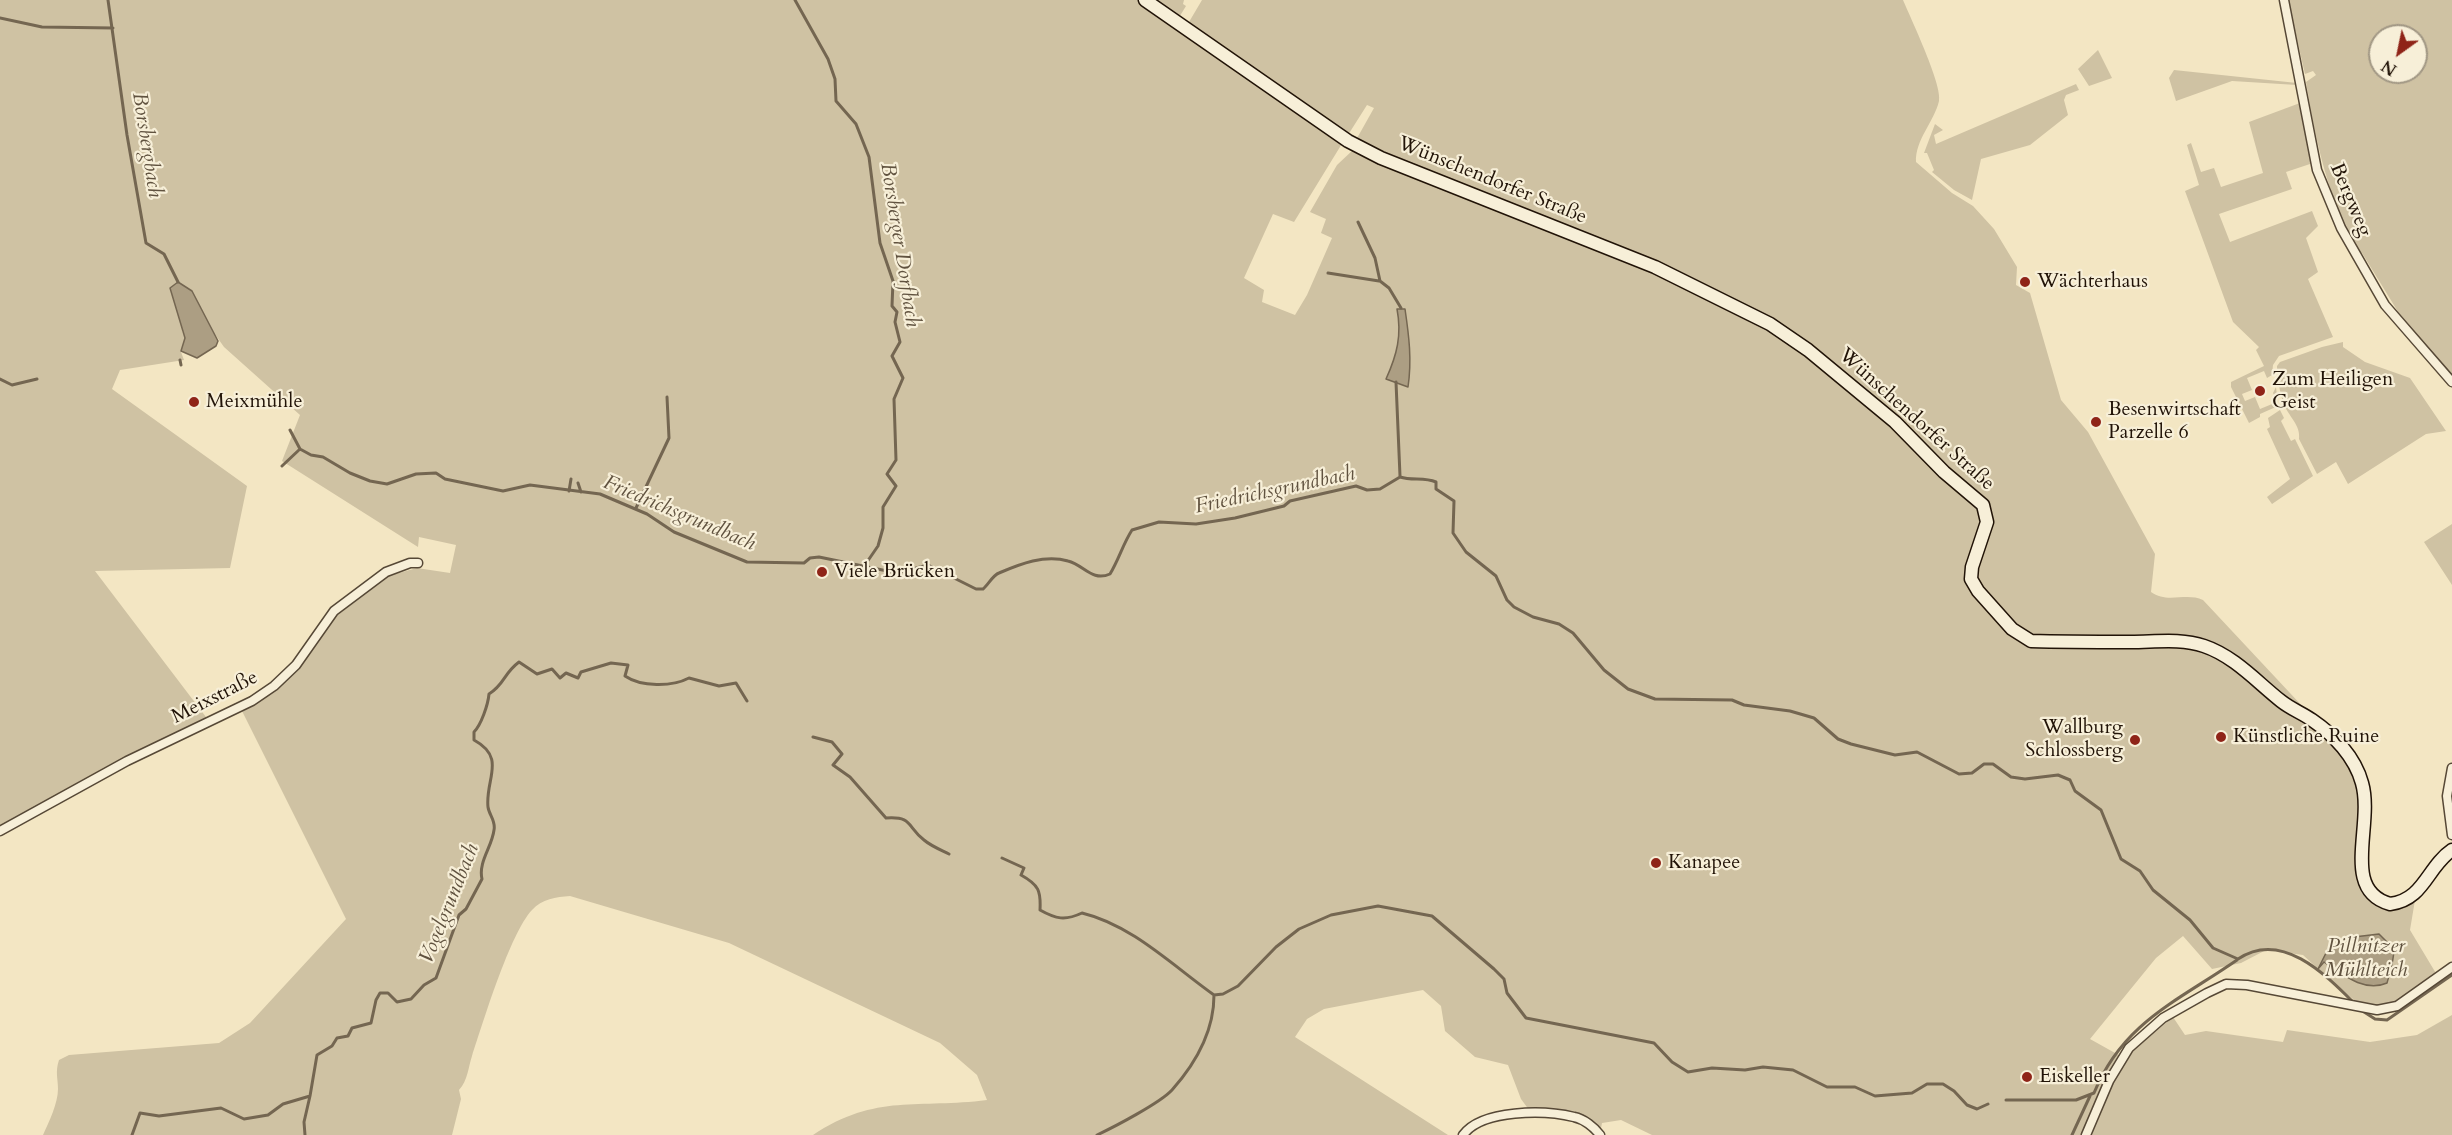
<!DOCTYPE html>
<meta charset="utf-8">
<style>
body{margin:0}
#map{position:relative;width:2452px;height:1135px;overflow:hidden;background:#f3e6c3;font-family:Cardo,serif}
canvas{display:block}
.north{position:absolute;left:2368px;top:24px;width:60px;height:60px;box-sizing:border-box;background:#f7efd8;border:2px solid #a19784;border-radius:50%;rotate:213deg;font-size:16px;font-weight:700;line-height:24px;text-align:center;color:#211307}
.north::after{content:'';display:block;margin:auto;width:21px;height:27px;background:#8f2418;clip-path:polygon(50% 0,100% 100%,50% 72%,0 100%)}
</style>
<div id="map">
<canvas width="2452" height="1135"></canvas>
<div class="north">N</div>
</div>
<script>
const context = document.querySelector('canvas').getContext('2d');
context.lineJoin = 'round';
function fillPath(path, color) { context.fillStyle = color; context.fill(path, 'evenodd'); }
function stroke(path, color, width, dash) { context.strokeStyle = color; context.lineWidth = width; context.lineCap = dash ? 'butt' : 'round'; context.setLineDash(dash || []); context.stroke(path); }
function drawText(font, color, halo, rows, align = 'center') {
  context.font = font + ' Cardo,serif'; context.lineWidth = 4.5; context.setLineDash([]); context.textBaseline = 'middle'; context.strokeStyle = halo; context.fillStyle = color; for (const [text, x, y, turn = 0] of rows) {
    context.save(); context.translate(x, y); context.rotate((+turn || 0) * Math.PI / 180); context.textAlign = isNaN(turn) ? turn : align; if (halo) context.strokeText(text, 0, 0); context.fillText(text, 0, 0); context.restore();
  }
}
fillPath(new Path2D(`
 M 0,0 L 1139,0 L 1176,29 L 1343,142 L 1294,222 L 1273,214 L 1244,278 L 1264,290 L 1262,302 L 1295,315 L 1307,295 L 1332,238 L 1321,233 L 1326,219 L 1310,212 L 1337,165 L 1354,149 L 1684,284 L 1776,332 L 1802,350 L 1902,436 L 1979,508 L 1982,517 L 1968,562 L 1983,605 L 2014,637 L 2024,643 L 2181,644 L 2221,658 L 2321,732 L 2345,756 L 2361,794 L 2359,880 C 2366,899 2373,904 2392,910 L 2415,900 L 2410,930 L 2437,975 L 2397,1006 L 2365,1008 L 2341,990 L 2303,955 L 2266,950 L 2241,963 L 2212,969 L 2183,936 L 2156,958 L 2090,1039 L 2124,1058 L 2173,1017 L 2185,1035 L 2206,1031 L 2283,1042 L 2287,1030 L 2370,1042 L 2417,1035 L 2452,1015 L 2452,1135 L 1652,1135 L 1621,1120 L 1602,1123 L 1600,1134 L 1575,1117 L 1532,1114 L 1521,1099 L 1508,1065 L 1475,1057 L 1445,1031 L 1441,1006 L 1423,990 L 1324,1009 L 1307,1019 L 1295,1037 L 1448,1135 L 813,1135 C 876,1093 919,1109 987,1100 L 977,1075 L 940,1043 L 729,943 L 570,896 C 556,897 542,899 532,910 C 510,933 483,1023 472,1056 C 468,1068 468,1080 459,1090 L 461,1099 L 452,1135 L 43,1135 C 49,1122 58,1103 58,1089 C 58,1078 55,1072 59,1060 L 69,1055 L 219,1043 L 250,1023 L 346,919 L 240,707 L 274,686 L 330,621 L 388,576 L 417,568 L 450,573 L 456,545 L 419,537 L 418,547 L 282,461 L 300,415 L 224,347 L 207,323 L 192,291 L 182,330 L 185,338 L 181,352 L 184,360 L 120,370 L 112,389 L 247,486 L 230,568 L 95,571 L 209,721 L 0,831 ZM 2379,934 L 2394,949 C 2394,960 2390,972 2387,982 L 2380,986 L 2336,970 L 2327,951 L 2354,937 Z
 M 1153,0 L 1184,0 L 1183,4 L 1186,6 L 1178,19 Z
 M 1202,0 L 1903,0 C 1911,19 1943,86 1939,101 C 1934,122 1915,140 1916,162 L 1952,193 L 1973,206 L 1994,229 L 2017,267 L 2016,285 L 2030,293 L 2061,400 L 2088,432 L 2155,554 L 2151,592 C 2167,604 2186,592 2203,600 L 2304,708 L 2218,648 L 2035,637 L 2018,630 L 1984,592 L 1975,577 L 1988,506 L 1768,317 L 1691,278 L 1384,155 L 1356,140 L 1374,108 L 1367,105 L 1348,135 L 1190,28 L 1189,22 Z
 M 2288,0 L 2452,0 L 2452,375 L 2398,317 L 2400,315 L 2362,253 L 2358,251 C 2328,198 2316,143 2306,82 L 2316,75 L 2313,71 L 2305,74 ZM 2380,36 L 2416,36 L 2416,72 L 2380,72 Z
 M 2098,50 L 2112,78 L 2089,86 L 2078,69 Z
 M 2174,70 L 2297,83 L 2313,163 L 2286,172 L 2292,189 L 2219,214 L 2230,242 L 2312,211 L 2318,226 L 2306,238 L 2318,272 L 2308,279 L 2333,337 L 2279,356 L 2273,365 L 2272,375 L 2267,378 L 2264,371 L 2247,378 L 2252,390 L 2242,394 L 2245,401 L 2255,397 L 2260,409 L 2277,402 L 2273,393 L 2276,387 L 2278,406 L 2260,414 L 2260,417 L 2249,423 L 2231,387 L 2231,382 L 2264,366 L 2256,350 L 2259,347 L 2233,322 L 2185,191 L 2199,185 L 2187,145 L 2191,143 L 2201,172 L 2214,168 L 2221,187 L 2263,173 L 2249,122 L 2300,103 L 2297,85 L 2232,81 L 2176,101 L 2169,78 Z
 M 2076,84 L 2079,90 L 2066,95 L 2064,100 L 2068,115 L 2030,145 L 1981,159 L 1972,200 L 1954,190 L 1932,172 L 1934,170 L 1927,153 L 1924,153 L 1935,124 L 1943,130 L 1934,135 L 1936,144 Z
 M 2343,342 L 2343,347 L 2365,362 L 2410,378 L 2446,431 L 2426,434 L 2348,484 L 2336,462 L 2317,474 L 2299,439 C 2301,425 2288,416 2284,404 C 2280,394 2277,377 2277,366 L 2280,362 L 2322,347 Z
 M 2280,410 L 2284,418 L 2281,421 L 2291,441 L 2295,439 L 2313,476 L 2272,504 L 2267,497 L 2290,479 L 2267,429 L 2270,427 L 2268,418 Z
 M 2452,524 L 2452,585 L 2424,542 Z`), '#cfc2a3');
const water = new Path2D(`
 M 178,282 L 192,291 L 218,341 L 216,346 L 197,358 L 181,351 L 185,338 L 170,288 Z
 M 1397,309 L 1405,309 C 1409,336 1412,360 1408,387 L 1386,379 C 1397,355 1402,335 1397,309 Z
 M 2379,934 L 2394,949 C 2394,960 2390,972 2387,983 C 2364,993 2342,974 2324,962 L 2318,969 L 2327,951 L 2354,937 Z`);
fillPath(water, '#ac9e83');
stroke(water, '#746651', 1.5);
stroke(new Path2D(`
 M 108,0 L 127,135 L 146,243 L 164,254 L 178,282
 M 795,0 L 828,59 L 835,79 L 836,101 L 856,124 L 869,157 L 880,243 L 893,281 L 892,306 L 897,312 L 895,322 L 900,342 L 892,356 L 903,378 L 894,399 L 896,460 L 887,474 L 896,486 L 883,507 L 883,528 L 878,546 L 867,562 L 867,567
 M 0,18 L 42,27 L 113,28
 M 1358,222 L 1375,258 L 1380,281 L 1389,288 L 1401,308
 M 1328,273 L 1379,281
 M 180,360 L 181,365
 M 0,379 L 12,385 L 37,379
 M 1396,382 L 1400,476
 M 290,430 L 300,449 L 311,455 L 323,457 L 350,473 L 370,481 L 387,484 L 416,474 L 436,473 L 445,479 L 503,491 L 530,485 L 600,494 L 647,514 L 674,532 L 747,562 L 804,563 L 810,558 L 819,557 L 897,573 L 928,565 L 976,589 L 983,589 C 988,585 993,575 999,573 C 1020,564 1045,554 1068,561 C 1084,565 1092,582 1110,574 C 1119,559 1123,544 1132,530 L 1159,522 L 1196,524 L 1235,518 L 1284,506 L 1290,501 L 1356,486 L 1367,490 L 1380,489 L 1400,477 C 1412,481 1424,477 1436,482 L 1436,489 L 1454,501 L 1453,533 L 1466,552 L 1496,576 L 1507,600 L 1514,607 L 1533,617 L 1559,624 L 1573,633 L 1604,670 L 1628,689 L 1655,699 L 1732,700 L 1744,705 L 1790,711 L 1814,718 L 1838,739 L 1851,744 L 1895,755 L 1917,752 L 1959,774 L 1972,773 L 1984,764 L 1993,764 L 2011,777 L 2025,779 L 2058,775 L 2070,780 L 2075,791 L 2101,810 L 2121,859 L 2140,871 L 2153,890 L 2190,920 L 2213,948 L 2238,959 C 2281,930 2324,973 2354,1003
 M 282,466 L 300,449
 M 578,483 L 581,492
 M 569,491 L 571,479
 M 636,508 L 669,438 L 667,397
 M 813,737 L 832,742 L 842,754 L 833,765 L 850,777 L 886,818 C 913,816 907,827 924,840 C 931,846 941,850 949,854
 M 1002,858 L 1024,868 L 1021,875 C 1039,885 1041,891 1040,910 C 1056,919 1065,921 1082,913 C 1132,925 1173,966 1214,995 L 1223,994 L 1238,986 L 1276,947 L 1299,929 L 1331,915 L 1378,906 L 1432,916 L 1494,969 L 1504,979 L 1507,993 L 1526,1018 L 1654,1043 L 1672,1062 L 1688,1072 L 1712,1068 L 1745,1070 L 1763,1067 L 1793,1070 L 1827,1087 L 1855,1087 L 1875,1096 L 1912,1093 L 1927,1084 L 1943,1084 L 1954,1091 L 1967,1105 L 1977,1109 L 1988,1104
 M 2361,1010 L 2375,1019 L 2387,1020 L 2452,975
 M 2006,1100 L 2076,1100 L 2094,1093 C 2123,1022 2178,1001 2237,960
 M 132,1135 L 140,1113 L 159,1116 L 221,1108 L 244,1119 L 268,1115 L 283,1104 L 310,1096 L 317,1055 L 332,1046 L 337,1038 L 348,1036 L 352,1028 L 371,1023 L 376,1000 L 380,993 L 388,993 L 397,1002 L 411,999 L 424,985 L 436,978 L 459,915 L 466,909 L 482,879 C 478,862 492,847 494,830 C 496,821 489,815 488,807 C 485,779 507,758 474,740 L 474,732 C 481,725 488,705 489,694 C 505,684 503,674 519,662 L 537,674 L 552,669 L 560,678 L 566,673 L 578,678 L 581,672 L 611,663 L 628,665 L 625,676 C 641,687 672,687 689,678 L 719,686 L 736,683 L 747,701
 M 305,1135 L 304,1122 L 310,1096
 M 1097,1135 C 1114,1127 1160,1103 1172,1090 C 1196,1063 1214,1031 1214,995
 M 2072,1135 L 2090,1096`), '#746651', 3);
const street = new Path2D(`
 M 2284,0 L 2317,170 L 2341,228 L 2385,305 L 2452,382
 M 2452,768 L 2447,796 L 2452,835
 M 0,831 L 127,761 L 252,701 L 274,686 L 296,665 L 334,611 L 386,572 L 410,563 L 418,563
 M 1463,1135 C 1482,1109 1545,1110 1574,1117 C 1584,1119 1594,1127 1600,1135
 M 2086,1135 L 2109,1081 L 2129,1048 L 2163,1018 L 2207,993 L 2226,984 L 2247,985 L 2377,1010 L 2397,1006 L 2452,967`);
const secondary = new Path2D(`
 M 1145,0 L 1348,141 L 1381,158 L 1655,267 L 1770,324 L 1808,350 L 1895,422 L 1944,472 L 1983,505 L 1987,522 L 1972,567 L 1971,579 L 1978,591 L 2012,629 L 2031,641 C 2064,642 2098,642 2131,642 C 2155,642 2181,638 2204,646 C 2234,656 2257,682 2281,701 C 2291,709 2302,713 2312,720 C 2334,735 2355,757 2362,783 C 2374,825 2340,890 2390,904 C 2424,900 2427,867 2452,850`);
stroke(street, '#564836', 11);
stroke(secondary, '#211307', 15);
stroke(street, '#f7efd8', 8);
stroke(secondary, '#f7efd8', 12);
for (const [x, y, r, color] of [
 [2025,282,6,"#8f2418"],
 [2260,391,6,"#8f2418"],
 [194,402,6,"#8f2418"],
 [2096,422,6,"#8f2418"],
 [822,572,6,"#8f2418"],
 [2221,737,6,"#8f2418"],
 [2135,740,6,"#8f2418"],
 [1656,863,6,"#8f2418"],
 [2027,1077,6,"#8f2418"]
]) { const dot = new Path2D(); dot.arc(x, y, r, 0, 2 * Math.PI); context.fillStyle = color; context.fill(dot); stroke(dot, '#f7efd8', 2); }
drawText('20px', '#211307', '#f7efd8', [
 ["Wünschendorfer Straße",1492,181,22],
 ["Bergweg",2350,200,67],
 ["Wünschendorfer Straße",1916,420,42],
 ["Meixstraße",215,698,-27]
]);
drawText('20px', '#211307', '#f7efd8', [
 ["Wächterhaus",2037,282],
 ["Zum Heiligen",2272,380],
 ["Geist",2272,403],
 ["Meixmühle",206,402],
 ["Besenwirtschaft",2108,410],
 ["Parzelle 6",2108,433],
 ["Viele Brücken",834,572],
 ["Wallburg",2123,728,"right"],
 ["Schlossberg",2123,751,"right"],
 ["Künstliche Ruine",2233,737],
 ["Kanapee",1668,863],
 ["Eiskeller",2039,1077]
], 'left');
drawText('italic 21px', '#60523f', '#f7efd8', [
 ["Borsbergbach",146,145,81],
 ["Borsberger Dorfbach",899,245,81],
 ["Friedrichsgrundbach",1275,491,-12],
 ["Friedrichsgrundbach",679,514,23],
 ["Vogelgrundbach",450,904,-68],
 ["Pillnitzer",2366,947],
 ["Mühlteich",2366,971]
]);
</script>
